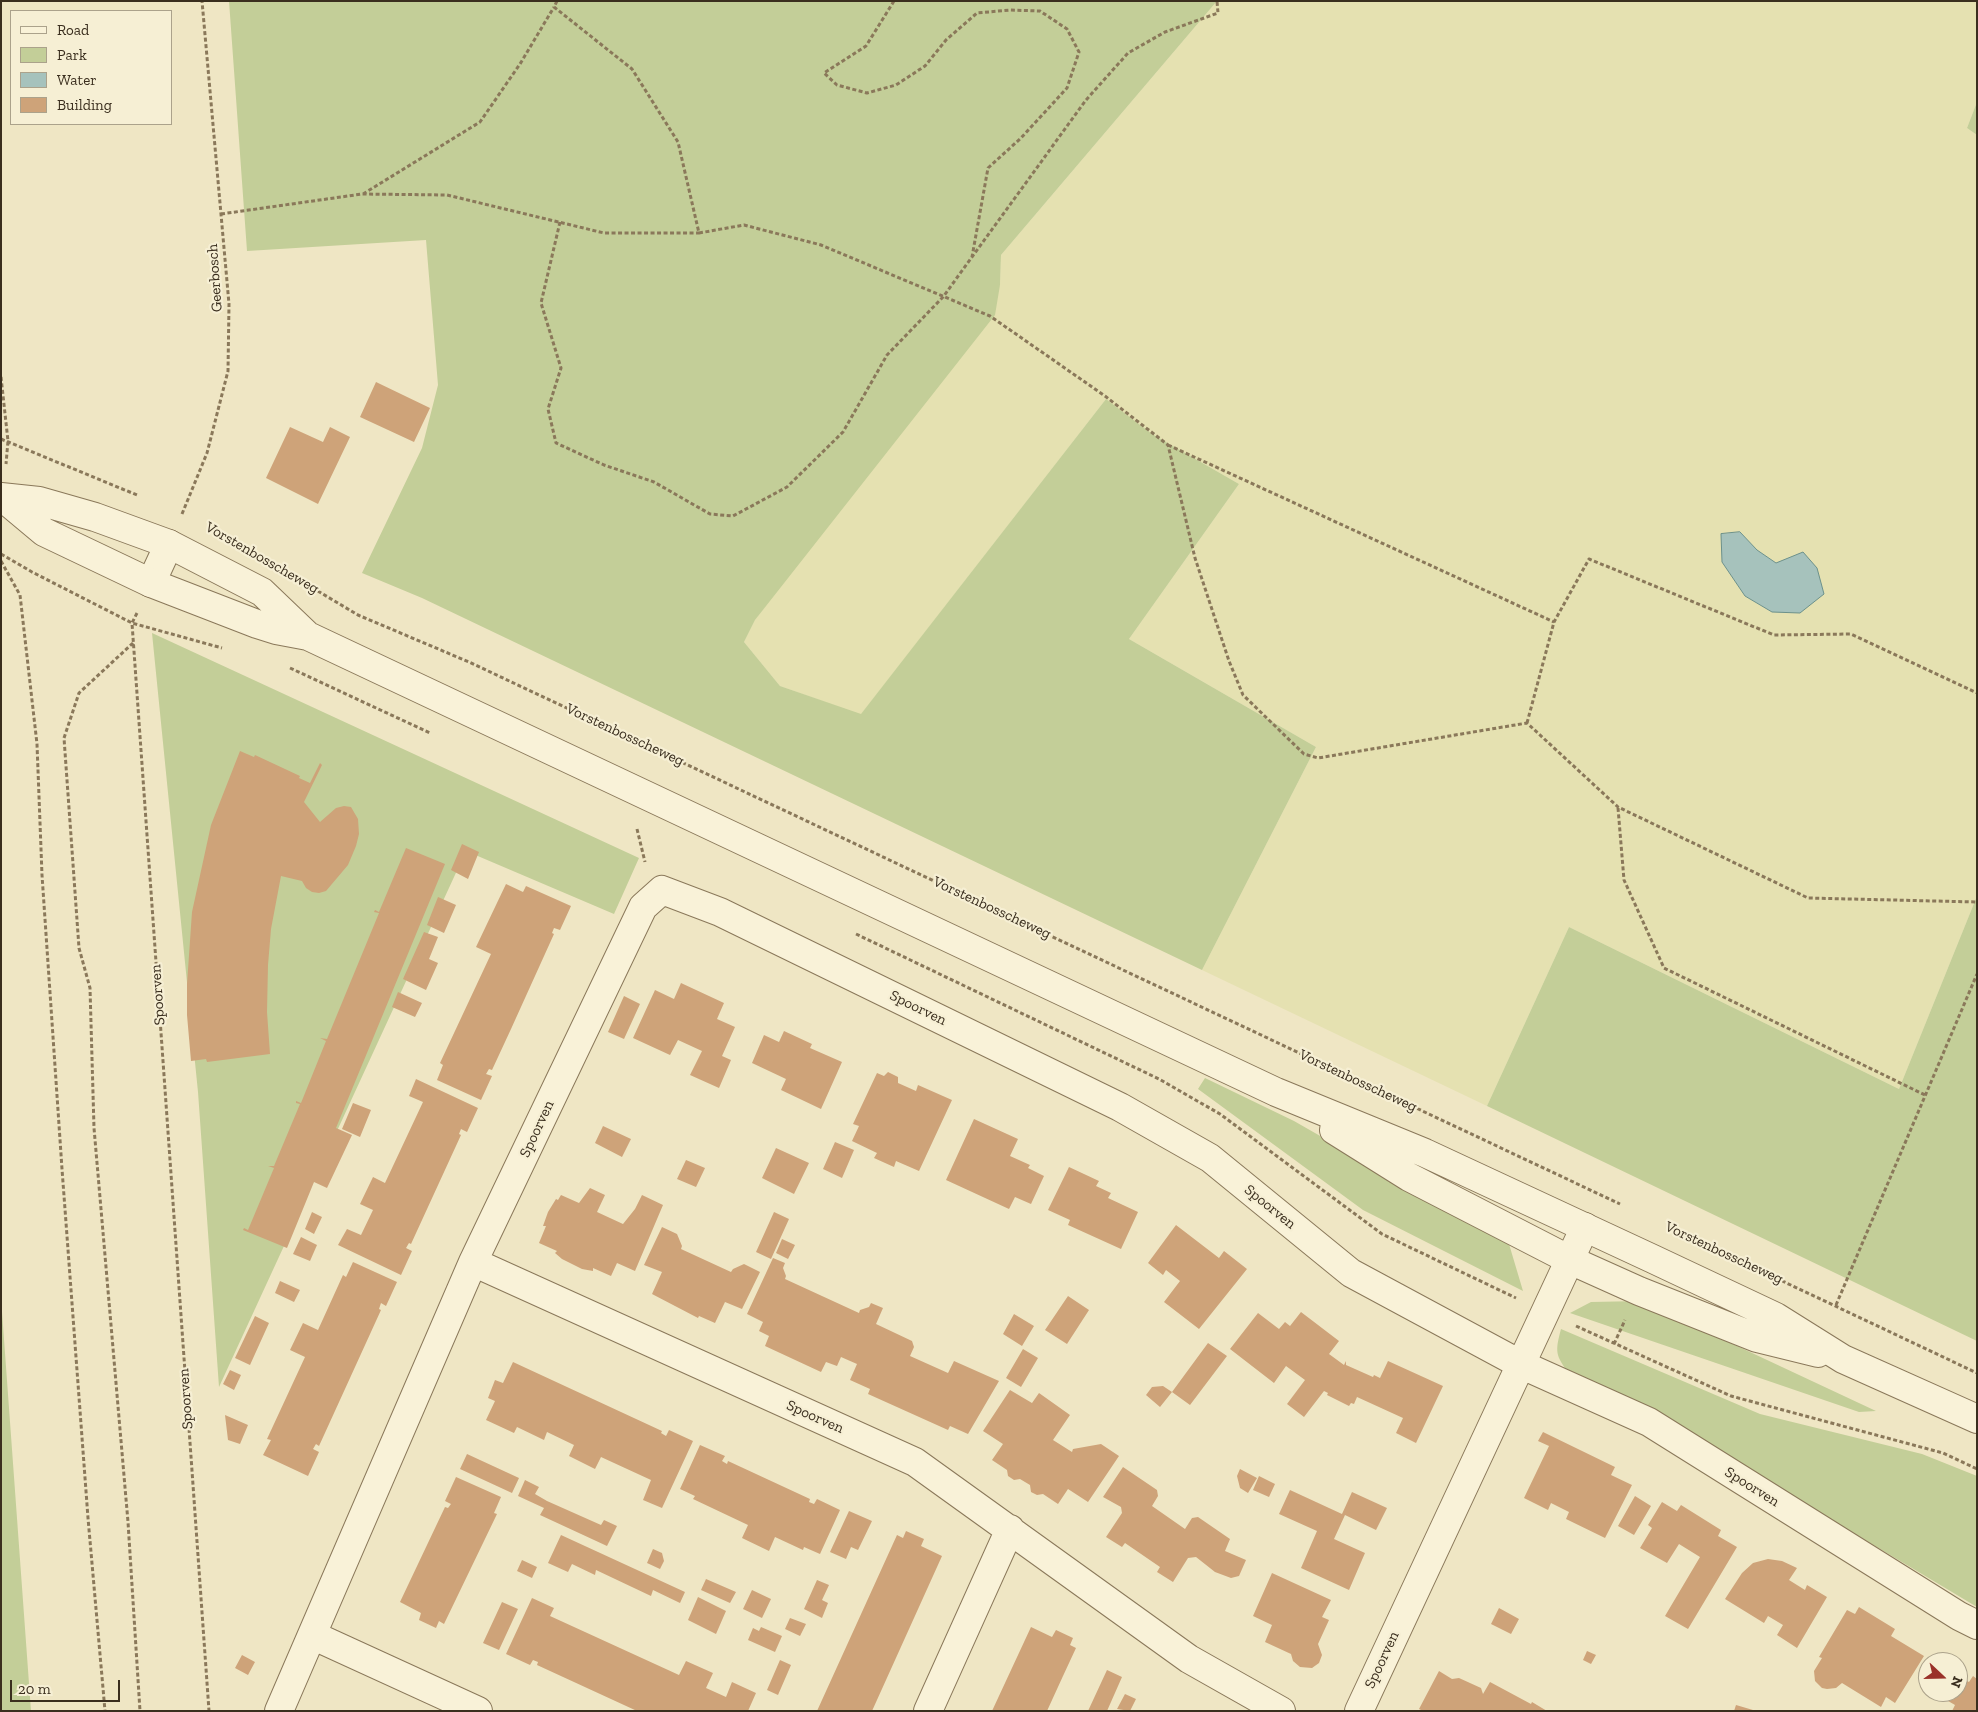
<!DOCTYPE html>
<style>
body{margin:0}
#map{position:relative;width:1978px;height:1712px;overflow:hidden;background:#efe6c4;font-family:"Zilla Slab",serif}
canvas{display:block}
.frame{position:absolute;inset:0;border:2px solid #3a2e1e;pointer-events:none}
.legend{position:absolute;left:10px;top:10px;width:162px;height:115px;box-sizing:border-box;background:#f6efd4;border:1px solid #aba28b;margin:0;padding:6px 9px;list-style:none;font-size:15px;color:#3a2e1e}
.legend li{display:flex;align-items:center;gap:10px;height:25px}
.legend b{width:25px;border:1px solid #aba28b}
.north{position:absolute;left:1918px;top:1652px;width:50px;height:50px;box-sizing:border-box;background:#f6efd4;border:1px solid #aba28b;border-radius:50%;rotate:111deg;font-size:14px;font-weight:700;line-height:20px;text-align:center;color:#3a2e1e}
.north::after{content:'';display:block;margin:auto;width:18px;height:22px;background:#9a3129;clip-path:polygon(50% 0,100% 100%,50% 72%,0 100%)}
.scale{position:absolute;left:10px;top:1680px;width:110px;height:22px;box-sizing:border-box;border:2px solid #3a2e1e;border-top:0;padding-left:6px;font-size:15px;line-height:18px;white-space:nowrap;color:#3a2e1e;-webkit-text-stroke:4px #f6efd4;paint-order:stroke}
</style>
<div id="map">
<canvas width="1978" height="1712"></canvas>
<div class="frame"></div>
<ul class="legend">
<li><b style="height:6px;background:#f9f2d8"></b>Road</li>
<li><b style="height:14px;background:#c3ce98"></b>Park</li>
<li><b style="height:14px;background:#a6c2bc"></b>Water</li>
<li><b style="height:14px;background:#cea379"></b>Building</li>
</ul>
<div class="north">N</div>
<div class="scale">20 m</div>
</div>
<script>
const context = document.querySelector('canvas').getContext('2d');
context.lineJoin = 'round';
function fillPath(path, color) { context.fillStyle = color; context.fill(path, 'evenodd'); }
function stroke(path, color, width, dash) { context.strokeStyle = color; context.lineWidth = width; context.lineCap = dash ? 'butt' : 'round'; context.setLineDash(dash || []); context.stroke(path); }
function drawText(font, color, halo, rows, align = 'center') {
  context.font = font + ' "Zilla Slab",serif'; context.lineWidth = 4.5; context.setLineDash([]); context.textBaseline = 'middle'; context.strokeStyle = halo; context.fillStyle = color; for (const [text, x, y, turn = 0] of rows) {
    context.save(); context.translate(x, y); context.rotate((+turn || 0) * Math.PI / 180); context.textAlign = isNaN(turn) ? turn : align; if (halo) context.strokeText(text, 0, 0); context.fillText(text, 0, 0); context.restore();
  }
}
fillPath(new Path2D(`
 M 1217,1 L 1977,1 L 1977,102 L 1967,128 L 1977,135 L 1977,896 L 1899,1089 L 1569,927 L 1487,1106 L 1202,970 L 1316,747 L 1129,639 L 1239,484 L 1152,434 L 1106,399 L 861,715 L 780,686 L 744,642 L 755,620 L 1000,285 L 1001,255 ZM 1740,532 L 1757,550 L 1776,563 L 1772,612 L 1745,596 L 1722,562 Z`), '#e5e1b1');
fillPath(new Path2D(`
 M 229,1 L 1217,1 L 1001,255 L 1000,285 L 995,315 L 755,620 L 744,642 L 780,686 L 861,714 L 1106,399 L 1152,434 L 1239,484 L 1129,639 L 1316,747 L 1202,970 L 422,598 L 362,573 L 422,448 L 438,385 L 426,240 L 247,251 Z
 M 1977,102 L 1977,135 L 1967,128 Z
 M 152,633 L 639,858 L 614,914 L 466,851 L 219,1387 L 198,1092 Z
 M 1977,896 L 1977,1341 L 1487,1106 L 1569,927 L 1899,1089 Z
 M 1205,1078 L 1294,1121 L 1509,1244 L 1523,1291 L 1363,1210 L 1198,1089 Z
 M 1,1298 L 31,1711 L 1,1711 Z
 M 1641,1301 L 1876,1411 L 1859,1412 L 1570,1313 L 1591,1302 Z
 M 1561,1329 L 1760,1414 L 1922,1454 L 1977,1476 L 1977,1607 L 1668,1422 L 1570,1375 C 1555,1355 1555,1352 1561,1329 Z`), '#c3ce98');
const water = new Path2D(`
 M 1740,532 L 1757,550 L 1776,563 L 1803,552 L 1817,568 L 1824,594 L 1800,613 L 1772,612 L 1745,596 L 1722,562 L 1721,534 Z`);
fillPath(water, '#a6c2bc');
stroke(water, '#6c918b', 1);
fillPath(new Path2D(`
 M 376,382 L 430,408 L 414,442 L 360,417 Z
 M 290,427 L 323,442 L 330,427 L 350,437 L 318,504 L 266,478 Z
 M 240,751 L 254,757 L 255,755 L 300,776 L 299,778 L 310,783 L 320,763 L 322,765 L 304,802 L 320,822 L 336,808 L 344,806 L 351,807 L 358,819 L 359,834 L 356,846 L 348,865 L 326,891 L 319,893 L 312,892 L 306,888 L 302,881 L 281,876 L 271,929 L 268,965 L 267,1012 L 270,1054 L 207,1062 L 206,1059 L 191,1061 L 187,1015 L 187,984 L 192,912 L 211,825 Z
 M 462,844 L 479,852 L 468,879 L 451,870 Z
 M 406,848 L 445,864 L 336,1128 L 352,1135 L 327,1188 L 314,1182 L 287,1248 L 243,1230 L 244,1228 L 248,1230 L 274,1168 L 268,1166 L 274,1166 L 300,1104 L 296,1103 L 296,1101 L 301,1103 L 326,1041 L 320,1038 L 327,1039 L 379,913 L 374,912 L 375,910 L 379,912 Z
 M 506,884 L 523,892 L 526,886 L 571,906 L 560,930 L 554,928 L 552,933 L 554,934 L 511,1029 L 492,1070 L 489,1069 L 486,1074 L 492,1076 L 481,1100 L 437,1080 L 443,1065 L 440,1063 L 491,954 L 476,947 Z
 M 438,897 L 456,905 L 444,933 L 427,925 Z
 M 424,932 L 438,937 L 429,959 L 438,963 L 426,990 L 403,979 Z
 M 681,983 L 724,1003 L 717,1019 L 735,1027 L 722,1056 L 731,1060 L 719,1088 L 690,1075 L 702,1051 L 678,1040 L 670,1055 L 633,1038 L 655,990 L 674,999 Z
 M 398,992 L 422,1003 L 415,1017 L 392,1007 Z
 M 624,996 L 640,1004 L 624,1039 L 608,1032 Z
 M 784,1031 L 812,1044 L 810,1048 L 842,1062 L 821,1109 L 781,1090 L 786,1079 L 752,1063 L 764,1035 L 779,1042 Z
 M 888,1072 L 898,1077 L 898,1083 L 916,1091 L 918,1085 L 952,1100 L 919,1171 L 896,1161 L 894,1167 L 874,1158 L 877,1153 L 852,1141 L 859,1126 L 853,1124 L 877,1073 L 884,1076 Z
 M 416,1079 L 478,1108 L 467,1132 L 461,1129 L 459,1134 L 461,1135 L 411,1244 L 409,1243 L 406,1248 L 412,1251 L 401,1275 L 338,1245 L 347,1229 L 361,1235 L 373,1210 L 360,1204 L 373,1177 L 385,1183 L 423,1102 L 409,1096 Z
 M 353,1103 L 371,1110 L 360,1137 L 342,1129 Z
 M 974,1119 L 1018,1139 L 1010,1156 L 1030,1165 L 1028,1168 L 1044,1176 L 1031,1204 L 1015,1197 L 1009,1209 L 946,1180 Z
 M 603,1126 L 631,1139 L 622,1157 L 595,1143 Z
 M 835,1142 L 854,1150 L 842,1178 L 823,1169 Z
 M 776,1148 L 809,1163 L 794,1194 L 762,1178 Z
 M 686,1160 L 705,1168 L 696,1187 L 677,1179 Z
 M 1069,1167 L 1099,1181 L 1096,1186 L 1111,1193 L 1108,1198 L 1138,1212 L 1121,1249 L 1068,1225 L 1070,1220 L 1048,1210 Z
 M 590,1188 L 605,1195 L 597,1212 L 623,1224 L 635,1209 L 642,1195 L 663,1205 L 635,1271 L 617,1263 L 611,1276 L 593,1268 L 593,1271 L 582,1269 L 562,1259 L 555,1253 L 557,1251 L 539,1243 L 546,1226 L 543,1226 L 548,1212 L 556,1199 L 558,1200 L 561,1195 L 579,1203 Z
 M 312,1212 L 322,1217 L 314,1234 L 305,1229 Z
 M 774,1212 L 789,1219 L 771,1259 L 756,1252 Z
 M 1176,1225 L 1219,1258 L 1224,1251 L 1247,1269 L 1199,1329 L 1164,1302 L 1180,1281 L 1166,1270 L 1163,1275 L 1148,1263 Z
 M 662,1227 L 677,1234 L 682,1246 L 681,1249 L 731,1272 L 733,1269 L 744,1264 L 760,1272 L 742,1309 L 725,1302 L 715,1323 L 699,1316 L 698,1318 L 652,1294 L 662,1272 L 644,1265 Z
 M 301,1237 L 317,1245 L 310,1261 L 293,1254 Z
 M 782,1239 L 795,1245 L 788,1259 L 776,1253 Z
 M 773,1258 L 785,1263 L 783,1268 L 786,1276 L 785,1279 L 859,1313 L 860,1310 L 869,1307 L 871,1303 L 883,1308 L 876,1324 L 912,1341 L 914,1347 L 910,1356 L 948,1373 L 954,1361 L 999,1381 L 968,1434 L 950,1426 L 948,1430 L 868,1394 L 870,1389 L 850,1380 L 857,1364 L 841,1357 L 837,1366 L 826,1362 L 821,1372 L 765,1346 L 769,1336 L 759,1331 L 763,1322 L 747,1314 Z
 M 353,1262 L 397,1282 L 386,1306 L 381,1303 L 379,1309 L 381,1310 L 319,1446 L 316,1444 L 313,1449 L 319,1452 L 308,1476 L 263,1455 L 271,1440 L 267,1439 L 305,1357 L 290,1350 L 303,1323 L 318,1330 L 343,1275 L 346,1277 Z
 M 280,1281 L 300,1290 L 294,1302 L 275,1293 Z
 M 1068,1296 L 1089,1310 L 1067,1344 L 1045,1330 Z
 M 1301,1312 L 1339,1341 L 1329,1354 L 1344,1365 L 1346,1361 L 1346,1365 L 1373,1377 L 1374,1375 L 1380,1378 L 1388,1361 L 1443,1386 L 1416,1443 L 1396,1433 L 1403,1418 L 1357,1397 L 1354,1404 L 1351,1403 L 1349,1406 L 1327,1395 L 1328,1393 L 1324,1391 L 1304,1417 L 1287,1404 L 1305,1380 L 1286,1366 L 1274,1383 L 1230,1349 L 1258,1313 L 1279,1329 L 1285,1322 L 1290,1326 Z
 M 1014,1314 L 1034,1326 L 1022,1346 L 1003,1334 Z
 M 255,1316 L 269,1323 L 250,1365 L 235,1358 Z
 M 1208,1343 L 1227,1356 L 1190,1405 L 1172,1392 Z
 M 1023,1349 L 1038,1358 L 1021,1387 L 1006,1378 Z
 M 513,1362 L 662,1431 L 661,1433 L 666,1436 L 669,1430 L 693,1441 L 662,1508 L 643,1500 L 651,1480 L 601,1457 L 595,1469 L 569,1456 L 574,1445 L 547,1432 L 544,1440 L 517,1427 L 514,1433 L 486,1420 L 495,1401 L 488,1398 L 495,1380 L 503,1383 Z
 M 230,1370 L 241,1375 L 234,1390 L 223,1384 Z
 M 1163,1386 L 1172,1392 L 1160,1407 L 1146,1395 L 1152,1387 Z
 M 1010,1390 L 1032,1403 L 1039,1393 L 1070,1415 L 1053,1440 L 1072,1452 L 1073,1449 L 1101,1444 L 1119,1456 L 1088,1502 L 1068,1489 L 1058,1504 L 1043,1494 L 1037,1495 L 1031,1492 L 1030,1485 L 1020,1479 L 1014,1480 L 1008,1476 L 1007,1470 L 992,1460 L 1003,1444 L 983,1431 Z
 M 225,1415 L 248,1425 L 240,1444 L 228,1440 Z
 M 1543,1432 L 1615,1467 L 1611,1475 L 1632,1485 L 1605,1538 L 1566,1519 L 1569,1512 L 1551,1503 L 1548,1510 L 1524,1498 L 1549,1446 L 1538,1441 Z
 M 700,1445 L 725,1456 L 722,1461 L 727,1464 L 728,1461 L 810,1499 L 809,1502 L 814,1504 L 817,1499 L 840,1510 L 820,1554 L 804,1547 L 803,1550 L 775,1537 L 769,1551 L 742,1538 L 748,1525 L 693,1499 L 695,1496 L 680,1489 Z
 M 467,1454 L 519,1478 L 512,1493 L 460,1469 Z
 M 1123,1467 L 1157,1490 L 1158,1496 L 1152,1506 L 1185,1529 L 1192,1518 L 1198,1517 L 1230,1539 L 1225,1551 L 1246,1560 L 1239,1576 L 1231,1578 L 1215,1572 L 1196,1557 L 1188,1558 L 1173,1582 L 1157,1572 L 1160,1567 L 1125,1543 L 1122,1547 L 1106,1537 L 1122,1513 L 1121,1507 L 1103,1497 Z
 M 1240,1469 L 1257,1478 L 1248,1493 L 1240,1488 L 1237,1476 Z
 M 1259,1476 L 1275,1484 L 1269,1497 L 1253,1490 Z
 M 456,1477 L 501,1497 L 494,1513 L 497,1514 L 444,1624 L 439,1621 L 436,1628 L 419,1620 L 421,1613 L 400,1602 L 445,1507 L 448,1508 L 451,1504 L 445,1501 Z
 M 525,1480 L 539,1487 L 535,1494 L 547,1501 L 601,1525 L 604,1520 L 617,1526 L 607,1546 L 540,1515 L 544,1508 L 518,1496 Z
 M 1290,1490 L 1342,1514 L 1352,1492 L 1387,1508 L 1376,1530 L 1345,1515 L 1334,1539 L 1365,1553 L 1349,1590 L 1301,1568 L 1317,1531 L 1279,1514 Z
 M 1635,1496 L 1651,1506 L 1634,1535 L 1618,1526 Z
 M 1662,1502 L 1677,1511 L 1681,1505 L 1721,1530 L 1718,1536 L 1737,1547 L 1688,1629 L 1665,1616 L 1700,1557 L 1679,1544 L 1667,1563 L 1640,1548 L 1652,1528 L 1648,1525 Z
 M 849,1511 L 872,1521 L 858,1550 L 851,1547 L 846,1559 L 830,1552 Z
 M 906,1531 L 924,1539 L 921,1546 L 942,1556 L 872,1711 L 817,1711 L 897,1535 L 903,1538 Z
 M 561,1535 L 685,1592 L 680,1603 L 653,1590 L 651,1596 L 596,1570 L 595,1575 L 572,1564 L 568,1572 L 548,1563 Z
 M 653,1549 L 662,1553 L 664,1561 L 660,1569 L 647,1563 Z
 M 1768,1559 L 1782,1561 L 1797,1568 L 1789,1580 L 1805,1590 L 1807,1585 L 1827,1597 L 1797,1648 L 1777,1635 L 1783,1625 L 1768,1616 L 1764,1623 L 1725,1599 L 1742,1573 L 1753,1563 Z
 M 522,1560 L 537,1567 L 532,1578 L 517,1571 Z
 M 1272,1573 L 1331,1600 L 1322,1617 L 1329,1620 L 1318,1644 L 1322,1655 L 1319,1663 L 1312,1668 L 1300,1667 L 1293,1661 L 1291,1654 L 1265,1642 L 1272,1625 L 1253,1616 Z
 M 706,1579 L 736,1592 L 730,1603 L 701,1590 Z
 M 817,1580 L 829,1585 L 822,1600 L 828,1603 L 822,1618 L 804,1609 Z
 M 752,1590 L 771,1599 L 762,1618 L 743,1609 Z
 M 698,1597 L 726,1611 L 716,1634 L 688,1620 Z
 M 532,1598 L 554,1608 L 550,1616 L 679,1675 L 686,1661 L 713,1673 L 706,1688 L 726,1697 L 732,1682 L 756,1693 L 748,1711 L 637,1711 L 537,1665 L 538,1662 L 533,1660 L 530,1665 L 506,1654 Z
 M 502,1602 L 518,1609 L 499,1650 L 483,1643 Z
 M 1859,1607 L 1895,1629 L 1891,1636 L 1924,1656 L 1895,1703 L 1886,1697 L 1881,1707 L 1842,1683 L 1836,1688 L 1827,1689 L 1822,1688 L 1815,1681 L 1814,1671 L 1822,1658 L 1819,1657 L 1847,1610 L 1855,1614 Z
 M 1499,1608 L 1519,1619 L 1511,1634 L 1491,1624 Z
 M 790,1618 L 806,1624 L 800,1636 L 785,1629 Z
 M 761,1627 L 782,1636 L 775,1652 L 748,1640 L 753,1628 L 759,1631 Z
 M 1031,1627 L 1052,1637 L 1056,1630 L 1073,1638 L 1070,1645 L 1076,1648 L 1063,1676 L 1047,1711 L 992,1711 Z
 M 1587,1651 L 1596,1655 L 1591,1664 L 1583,1660 Z
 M 242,1655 L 255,1662 L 248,1675 L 235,1668 Z
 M 780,1660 L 791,1665 L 778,1695 L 767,1690 Z
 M 1107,1670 L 1122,1677 L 1107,1711 L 1088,1711 Z
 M 1439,1671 L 1452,1679 L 1459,1678 L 1481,1688 L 1483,1694 L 1490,1682 L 1531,1704 L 1532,1702 L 1547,1711 L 1423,1711 L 1419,1709 Z
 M 1958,1676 L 1969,1682 L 1973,1676 L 1977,1679 L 1977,1711 L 1952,1711 L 1955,1705 L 1943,1698 L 1947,1692 L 1958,1692 Z
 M 1125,1694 L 1136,1699 L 1130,1711 L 1117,1709 Z
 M 1736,1705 L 1753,1710 L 1753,1711 L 1734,1711 Z`), '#cea379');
const minor = new Path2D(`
 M 151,583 L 169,544
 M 473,1262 L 915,1462 L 1189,1659 L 1281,1711
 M 312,1635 L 478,1711
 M 279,1711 L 473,1262 L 643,907 L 662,890 L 720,912 L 1120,1107 L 1210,1158 L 1351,1273 L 1520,1364 L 1649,1422 L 1959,1616 L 1977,1625
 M 928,1711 L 1010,1529
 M 1359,1711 L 1585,1227`);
const tertiary = new Path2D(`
 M 1,497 L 39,501 L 95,517 L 169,544 L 262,592 L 308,636
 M 2,497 L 44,532 L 151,583 L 257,624 L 276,630 L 308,636 L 1276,1092 L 1425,1153 L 1653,1259 L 1776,1317 L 1843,1359 L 1977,1419
 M 1334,1130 L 1409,1177 L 1570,1260 L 1639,1291 L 1757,1338 L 1818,1353`);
stroke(minor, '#8a785a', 30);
stroke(tertiary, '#8a785a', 30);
stroke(new Path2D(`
 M 557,1 L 554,7 L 632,69 L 678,142 L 699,233 L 744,225 L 821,245 L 990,316 L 1105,396 L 1168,445 L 1195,558 L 1229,661 L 1243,695 L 1304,754 L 1318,758 L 1527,723 L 1618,807 L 1808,898 L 1977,902
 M 894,1 L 866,46 L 824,73 L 837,85 L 867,93 L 896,85 L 925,66 L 946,40 L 977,13 L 1010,10 L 1040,11 L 1067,29 L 1079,52 L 1067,88 L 1021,138 L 988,168 L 972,257
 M 363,194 L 480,122 L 520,64 L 554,7
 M 221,214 L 362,194 L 447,195 L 604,233 L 699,233
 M 560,222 L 541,303 L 561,368 L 548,409 L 556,443 L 604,465 L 654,482 L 710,514 L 733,516 L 787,487 L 843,432 L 887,355 L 943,297 L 1086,100 L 1128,53 L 1165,32 L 1218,13 L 1217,1
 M 1,377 L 8,441 L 6,464
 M 1,439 L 137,495
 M 1168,445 L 1554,622
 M 182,514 L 207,453 L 228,371 L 229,304 L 202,1
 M 1,554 L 32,572 L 132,623 L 222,648
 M 1,561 L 20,595 L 37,744 L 42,875 L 62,1169 L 88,1518 L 105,1711
 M 301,581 L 358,615 L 469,662 L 1620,1204
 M 137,613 L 132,623 L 209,1711
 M 133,643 L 79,693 L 64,738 L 79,948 L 90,988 L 94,1128 L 128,1522 L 140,1711
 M 290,668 L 430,733
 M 1527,723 L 1554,622 L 1589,559 L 1774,635 L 1851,634 L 1977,693
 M 1618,808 L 1624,880 L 1664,968 L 1925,1095
 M 637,829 L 645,862
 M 856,934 L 1159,1079 L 1220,1114 L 1382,1234 L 1516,1298
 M 1723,1253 L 1977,1373
 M 1836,1305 L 1977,974
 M 1576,1326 L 1731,1396 L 1943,1453 L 1977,1469
 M 1614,1344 L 1625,1320`), '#8a785a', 3, [4, 2.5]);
stroke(minor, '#f9f2d8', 28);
stroke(tertiary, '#f9f2d8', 28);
drawText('15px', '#3a2e1e', '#f6efd4', [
 ["Geerbosch",215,278,-94],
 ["Vorstenbosscheweg",262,558,30],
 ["Vorstenbosscheweg",625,735,25],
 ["Vorstenbosscheweg",992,908,25],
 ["Spoorven",158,995,-94],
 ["Spoorven",918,1008,26],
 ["Vorstenbosscheweg",1358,1081,25],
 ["Spoorven",537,1129,-65],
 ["Spoorven",1270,1207,39],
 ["Vorstenbosscheweg",1724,1253,25],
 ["Spoorven",186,1399,-94],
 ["Spoorven",815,1417,24],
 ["Spoorven",1752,1487,32],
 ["Spoorven",1382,1660,-65]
]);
</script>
